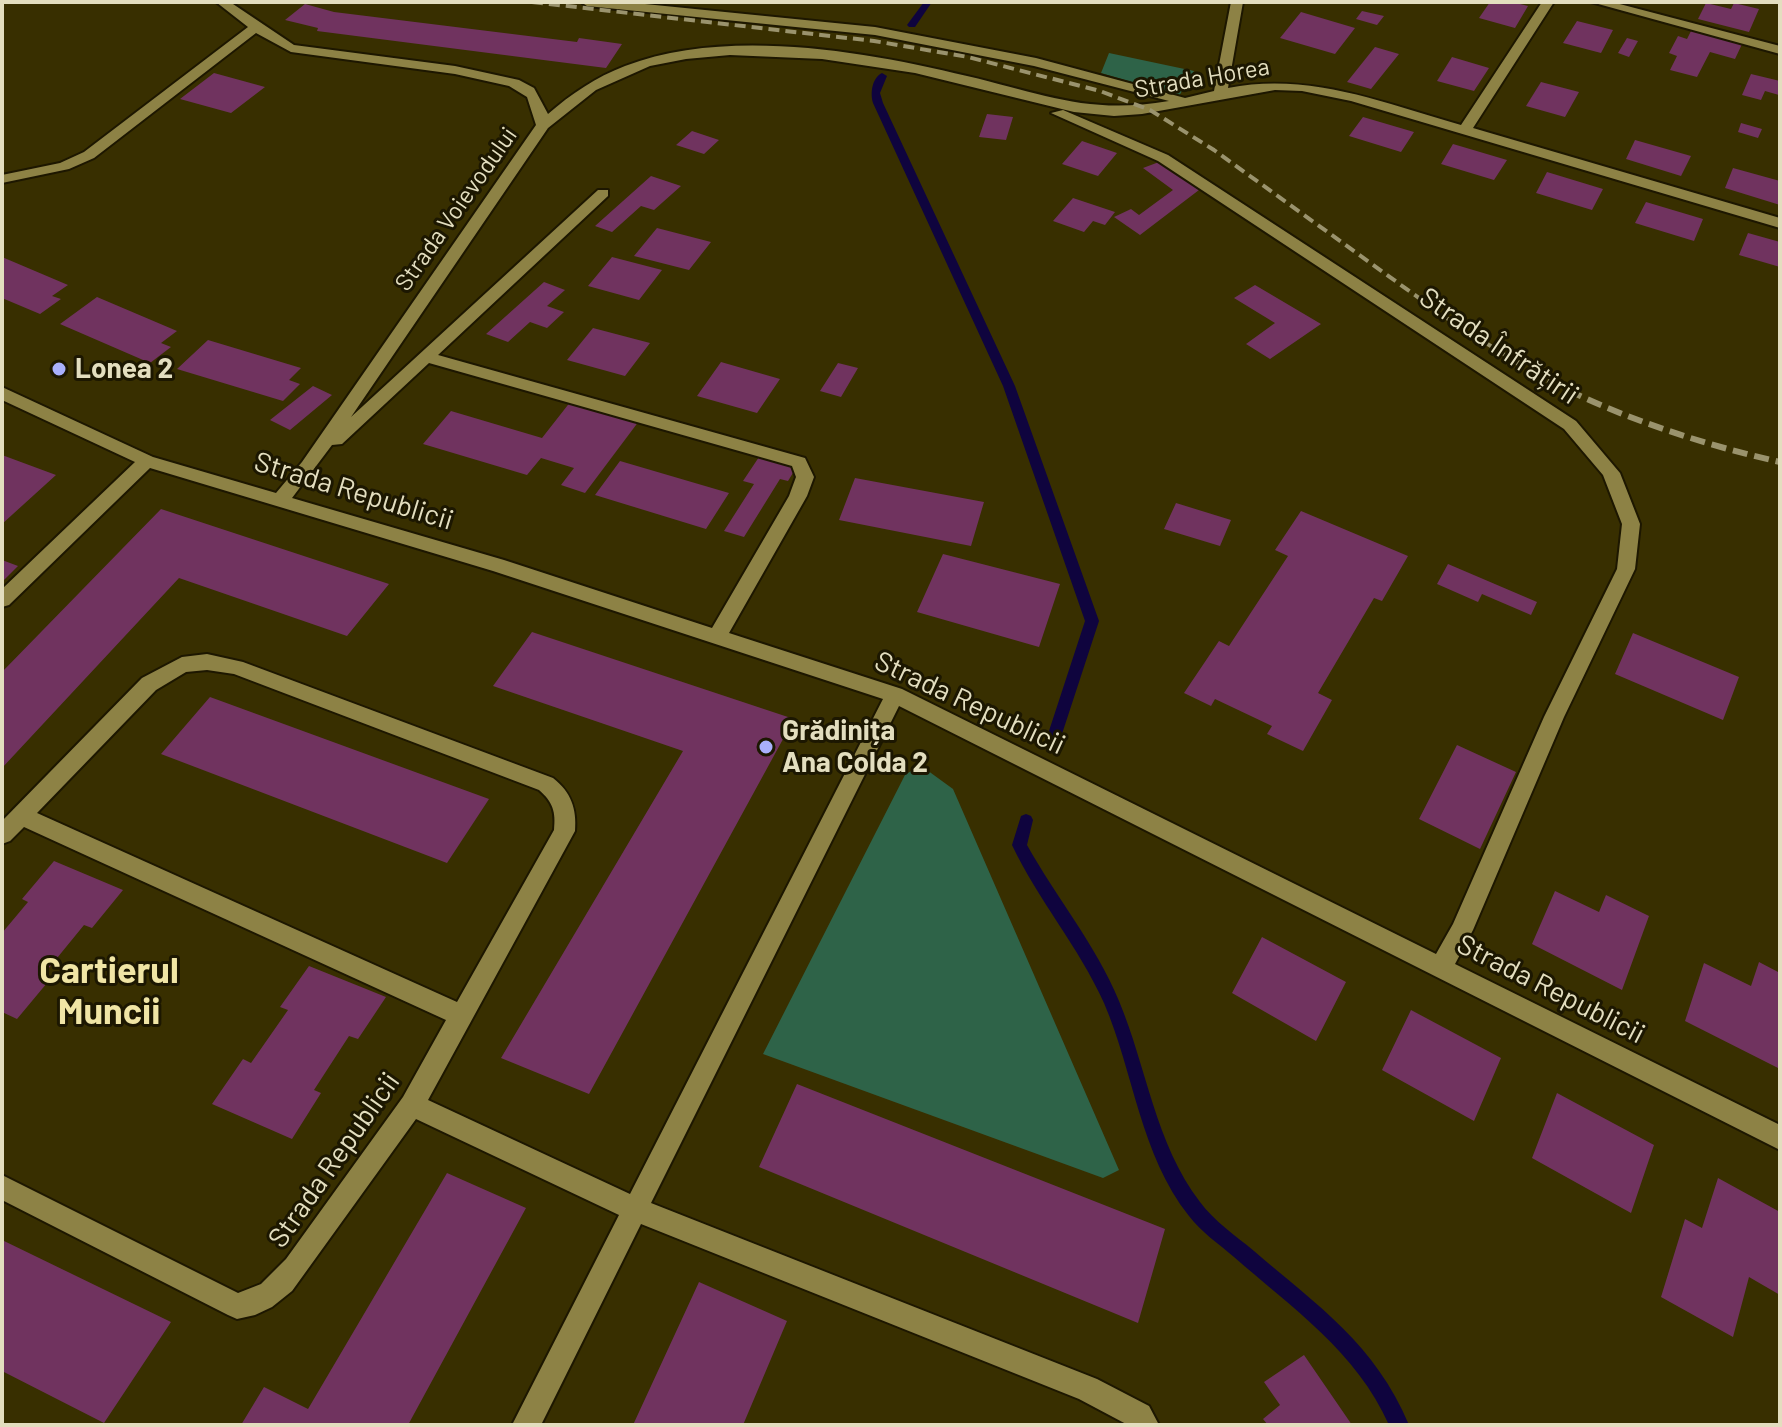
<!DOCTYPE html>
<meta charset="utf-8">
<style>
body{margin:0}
#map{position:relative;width:1782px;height:1427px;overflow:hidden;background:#382f00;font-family:Barlow,sans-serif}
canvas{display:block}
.frame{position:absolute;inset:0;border:4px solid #e3debf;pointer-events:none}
</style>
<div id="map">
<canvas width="1782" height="1427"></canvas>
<div class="frame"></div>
</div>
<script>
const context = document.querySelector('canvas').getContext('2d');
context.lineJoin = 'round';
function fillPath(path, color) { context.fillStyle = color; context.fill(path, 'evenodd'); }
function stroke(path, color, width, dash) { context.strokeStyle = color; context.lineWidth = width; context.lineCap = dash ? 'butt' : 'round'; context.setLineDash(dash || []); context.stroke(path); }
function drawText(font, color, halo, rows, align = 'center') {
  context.font = font + ' Barlow,sans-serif'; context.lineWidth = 6; context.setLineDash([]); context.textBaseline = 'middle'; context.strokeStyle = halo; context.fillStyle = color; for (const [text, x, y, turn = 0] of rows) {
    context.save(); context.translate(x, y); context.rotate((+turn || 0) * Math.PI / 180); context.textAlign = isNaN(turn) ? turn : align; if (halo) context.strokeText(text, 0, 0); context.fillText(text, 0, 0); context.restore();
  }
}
fillPath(new Path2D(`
 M 1109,53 L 1194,71 L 1179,96 L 1101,73 Z
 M 920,765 L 953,789 L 1119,1170 L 1103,1178 L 763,1054 L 905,775 Z`), '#2e6348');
fillPath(new Path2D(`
 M 924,2 L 932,2 L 915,27 L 909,27 L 907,25 Z
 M 882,73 L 887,76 L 880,93 L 883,103 L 1015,386 L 1099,621 L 1061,737 L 1059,741 L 1049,741 L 1047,737 L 1085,621 L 1003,386 L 873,103 C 870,93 872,78 882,73 Z
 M 1026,814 L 1031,816 L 1033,820 L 1027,845 C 1056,897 1096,945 1119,1001 C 1147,1068 1155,1143 1200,1202 C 1214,1221 1236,1236 1254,1251 C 1318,1306 1375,1344 1409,1425 L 1389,1425 C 1357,1352 1292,1308 1234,1257 C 1219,1244 1201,1232 1189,1216 C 1140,1154 1134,1073 1104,1003 C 1079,947 1038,900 1012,845 L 1021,816 Z`), '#0f043e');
fillPath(new Path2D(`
 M 1490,2 L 1512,2 L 1528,6 L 1515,28 L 1479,18 Z
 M 1706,3 L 1731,9 L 1734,3 L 1759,9 L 1749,32 L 1698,19 Z
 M 305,4 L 334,12 L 577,42 L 579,38 L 622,44 L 606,68 L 317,31 L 318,28 L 285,20 Z
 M 1362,11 L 1384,16 L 1377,25 L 1356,19 Z
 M 1301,12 L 1355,28 L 1335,54 L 1280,38 Z
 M 1577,21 L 1613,30 L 1601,53 L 1563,43 Z
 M 1692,29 L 1743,42 L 1735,59 L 1710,52 L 1697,77 L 1670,70 L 1677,56 L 1669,53 L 1678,36 L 1687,39 Z
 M 1627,38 L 1638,41 L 1629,57 L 1618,53 Z
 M 1375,47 L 1399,54 L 1371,89 L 1347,82 Z
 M 1452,57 L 1489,68 L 1474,91 L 1437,81 Z
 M 214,73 L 265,87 L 231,113 L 180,99 Z
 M 1751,74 L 1780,81 L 1779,95 L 1765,91 L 1761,100 L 1742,95 Z
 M 1541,82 L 1579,92 L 1565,117 L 1526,106 Z
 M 987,114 L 1013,117 L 1006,140 L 979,137 Z
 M 1363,117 L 1414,132 L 1401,152 L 1349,136 Z
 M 1741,123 L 1762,129 L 1758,138 L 1738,132 Z
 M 692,131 L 719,140 L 704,154 L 676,145 Z
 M 1635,140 L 1691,156 L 1681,176 L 1626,159 Z
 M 1082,141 L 1117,153 L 1098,176 L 1062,164 Z
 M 1453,144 L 1507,160 L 1494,180 L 1441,164 Z
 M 1159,162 L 1199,190 L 1140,235 L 1114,217 L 1131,209 L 1139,215 L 1173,190 L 1143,168 Z
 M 1733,168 L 1780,181 L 1780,205 L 1725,188 Z
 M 1547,172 L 1603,189 L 1592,210 L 1536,193 Z
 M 651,176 L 681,186 L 654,210 L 641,206 L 612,232 L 595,226 Z
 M 1073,198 L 1115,212 L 1105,225 L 1093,221 L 1084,232 L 1053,221 Z
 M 1646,202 L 1703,219 L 1694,241 L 1635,223 Z
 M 657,228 L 711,242 L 689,270 L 634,256 Z
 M 1748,233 L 1780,242 L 1780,267 L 1739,255 Z
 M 2,257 L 68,285 L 52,296 L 61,299 L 40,314 L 2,298 Z
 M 612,257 L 662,270 L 639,300 L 588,286 Z
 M 544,282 L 565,290 L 547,306 L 564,312 L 547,328 L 530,322 L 508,342 L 486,334 Z
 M 1255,285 L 1321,324 L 1270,359 L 1246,344 L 1275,323 L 1234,298 Z
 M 97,297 L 177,331 L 161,343 L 171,347 L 150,363 L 60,324 Z
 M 593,328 L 650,343 L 625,376 L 567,360 Z
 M 208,340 L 301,368 L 289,380 L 300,384 L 283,401 L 177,369 Z
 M 721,362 L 780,379 L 757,413 L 697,396 Z
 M 838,363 L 858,368 L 841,397 L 820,391 Z
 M 313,386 L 332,395 L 290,430 L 270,420 Z
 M 571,401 L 639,421 L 585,493 L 561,485 L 574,468 L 541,458 L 527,475 L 423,444 L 451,411 L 542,438 Z
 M 2,455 L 56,475 L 2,524 Z
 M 759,457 L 796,468 L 788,481 L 780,479 L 744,537 L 724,531 L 754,484 L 743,481 Z
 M 620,461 L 729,493 L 706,529 L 595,495 Z
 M 855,478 L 984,502 L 971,546 L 839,520 Z
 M 1176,503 L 1231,520 L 1220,546 L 1164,529 Z
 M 161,509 L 389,584 L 347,636 L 179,578 L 2,768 L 2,672 Z
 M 1301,511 L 1408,556 L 1382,601 L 1374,598 L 1318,693 L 1332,700 L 1303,751 L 1267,734 L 1272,726 L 1215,699 L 1211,706 L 1184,693 L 1219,641 L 1229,646 L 1288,556 L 1275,550 Z
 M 943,554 L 1060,584 L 1039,647 L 917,612 Z
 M 2,560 L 18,566 L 2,582 Z
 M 1448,564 L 1537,602 L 1531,615 L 1482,594 L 1478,602 L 1437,584 Z
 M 532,632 L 794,719 L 589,1094 L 501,1058 L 683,751 L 493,686 Z
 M 1633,633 L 1739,677 L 1723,720 L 1615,674 Z
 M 210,697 L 489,799 L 447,863 L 161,754 Z
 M 1457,745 L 1516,772 L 1480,849 L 1419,819 Z
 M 54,861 L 123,890 L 92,928 L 84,925 L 44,974 L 52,977 L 17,1019 L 2,1012 L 2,933 L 28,902 L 22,899 Z
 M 1555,891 L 1599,912 L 1606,895 L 1649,916 L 1622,990 L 1532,944 Z
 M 1262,937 L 1346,982 L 1316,1041 L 1232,993 Z
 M 1759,962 L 1780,973 L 1780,1069 L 1685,1021 L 1704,963 L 1751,986 Z
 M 309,966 L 386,997 L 358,1039 L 349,1036 L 314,1090 L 321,1093 L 292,1139 L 212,1104 L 243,1059 L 251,1063 L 288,1010 L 280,1007 Z
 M 1411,1010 L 1501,1058 L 1474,1121 L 1382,1070 Z
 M 797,1084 L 1165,1229 L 1138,1323 L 759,1167 Z
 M 1557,1093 L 1654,1145 L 1631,1213 L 1532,1158 Z
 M 447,1173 L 526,1208 L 408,1425 L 241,1425 L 264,1387 L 308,1409 Z
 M 1718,1178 L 1780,1212 L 1780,1295 L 1749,1277 L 1733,1337 L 1661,1297 L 1685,1219 L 1702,1228 Z
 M 2,1240 L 171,1322 L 104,1423 L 2,1371 Z
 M 699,1282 L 787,1321 L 743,1425 L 633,1425 Z
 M 1304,1355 L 1352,1425 L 1268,1425 L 1263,1419 L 1280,1405 L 1264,1382 Z`), '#70335f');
const minor = new Path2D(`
 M 216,2 L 230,2 L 294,45 L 455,66 L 519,80 L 534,88 L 548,114 C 571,94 596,77 625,66 C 726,27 864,51 967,76 C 1044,94 1088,115 1169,101 L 1034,66 L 875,35 L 587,6 L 581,2 L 625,2 L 875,27 L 1036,58 L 1185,98 L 1214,91 L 1231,2 L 1243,2 L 1228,88 C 1310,72 1383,103 1461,125 L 1542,2 L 1554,2 L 1473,128 L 1780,218 L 1780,228 L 1351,101 L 1302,91 L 1275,90 L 1142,114 L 1114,116 L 1074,112 L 915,73 L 822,59 L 730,55 L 686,59 L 650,66 L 596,90 L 548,128 L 351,417 L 598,190 L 608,190 L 608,196 L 438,355 L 805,458 L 814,477 L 807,496 L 729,633 L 902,689 L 1436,954 L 1453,924 L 1544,717 L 1617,569 L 1622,524 L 1603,475 L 1564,429 L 1158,161 L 1051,113 L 1063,110 L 1168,155 L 1576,421 L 1620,473 L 1640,524 L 1635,569 L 1564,717 L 1473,930 L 1455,964 L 1780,1125 L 1780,1150 L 899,706 L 651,1203 L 1097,1379 L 1149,1406 L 1159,1425 L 1128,1425 L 1079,1399 L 641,1224 L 541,1425 L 512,1425 L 619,1215 L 416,1119 L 292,1291 L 272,1307 L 255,1315 L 237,1319 L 228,1315 L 2,1200 L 2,1175 L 238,1293 L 261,1284 L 286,1259 L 403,1097 L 446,1020 L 24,827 L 10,841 L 2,844 L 2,821 L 142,678 L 182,657 L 207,654 L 243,662 L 553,778 C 571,792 577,809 575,831 L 428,1100 L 630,1194 L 883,699 L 493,571 L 150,468 L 9,605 L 2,607 L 2,589 L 135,462 L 2,400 L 2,387 L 153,457 L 276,493 L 302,462 L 536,125 L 527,97 L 509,86 L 455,74 L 291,52 L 256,33 L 94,158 L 69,169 L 2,183 L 2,175 L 60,163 L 84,152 L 248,27 ZM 429,363 L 792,466 L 796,477 L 789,496 L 712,628 L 504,560 L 292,498 L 332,445 L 342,444 ZM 207,670 L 234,674 L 539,790 C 553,802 556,812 554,830 L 457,1002 L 37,813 L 156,690 L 186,672 Z
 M 1591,2 L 1612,2 L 1780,46 L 1780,54 Z`);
stroke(minor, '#1d1700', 4);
fillPath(minor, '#8d8245');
stroke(new Path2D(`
 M 532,2 L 874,41 L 968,57 L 1100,91 L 1150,110 L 1214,150 L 1448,319 L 1513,360`), '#9a936d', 4, [11, 6]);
stroke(new Path2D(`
 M 1510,358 C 1587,407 1691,442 1780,462`), '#9a936d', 6, [15, 7]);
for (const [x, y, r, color] of [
 [59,369,8,"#a9b0fc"],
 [766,747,8,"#a9b0fc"]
]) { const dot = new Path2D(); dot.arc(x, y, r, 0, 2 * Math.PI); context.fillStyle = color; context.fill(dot); stroke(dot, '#1c1701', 3); }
drawText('24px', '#e3debf', '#1c1701', [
 ["Strada Horea",1202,78,-10],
 ["Strada Voievodului",456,209,-55]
]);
drawText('28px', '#e3debf', '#1c1701', [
 ["Strada Înfrățirii",1499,346,34],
 ["Strada Republicii",354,491,17],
 ["Strada Republicii",970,703,25],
 ["Strada Republicii",1551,989,27],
 ["Strada Republicii",334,1160,-55]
]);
drawText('bold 28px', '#e3debf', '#1c1701', [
 ["Lonea 2",75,369],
 ["Grădinița",782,731],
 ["Ana Colda 2",782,763]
], 'left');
drawText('bold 36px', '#f0e5a5', '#1c1701', [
 ["Cartierul",109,971],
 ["Muncii",109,1012]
]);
</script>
